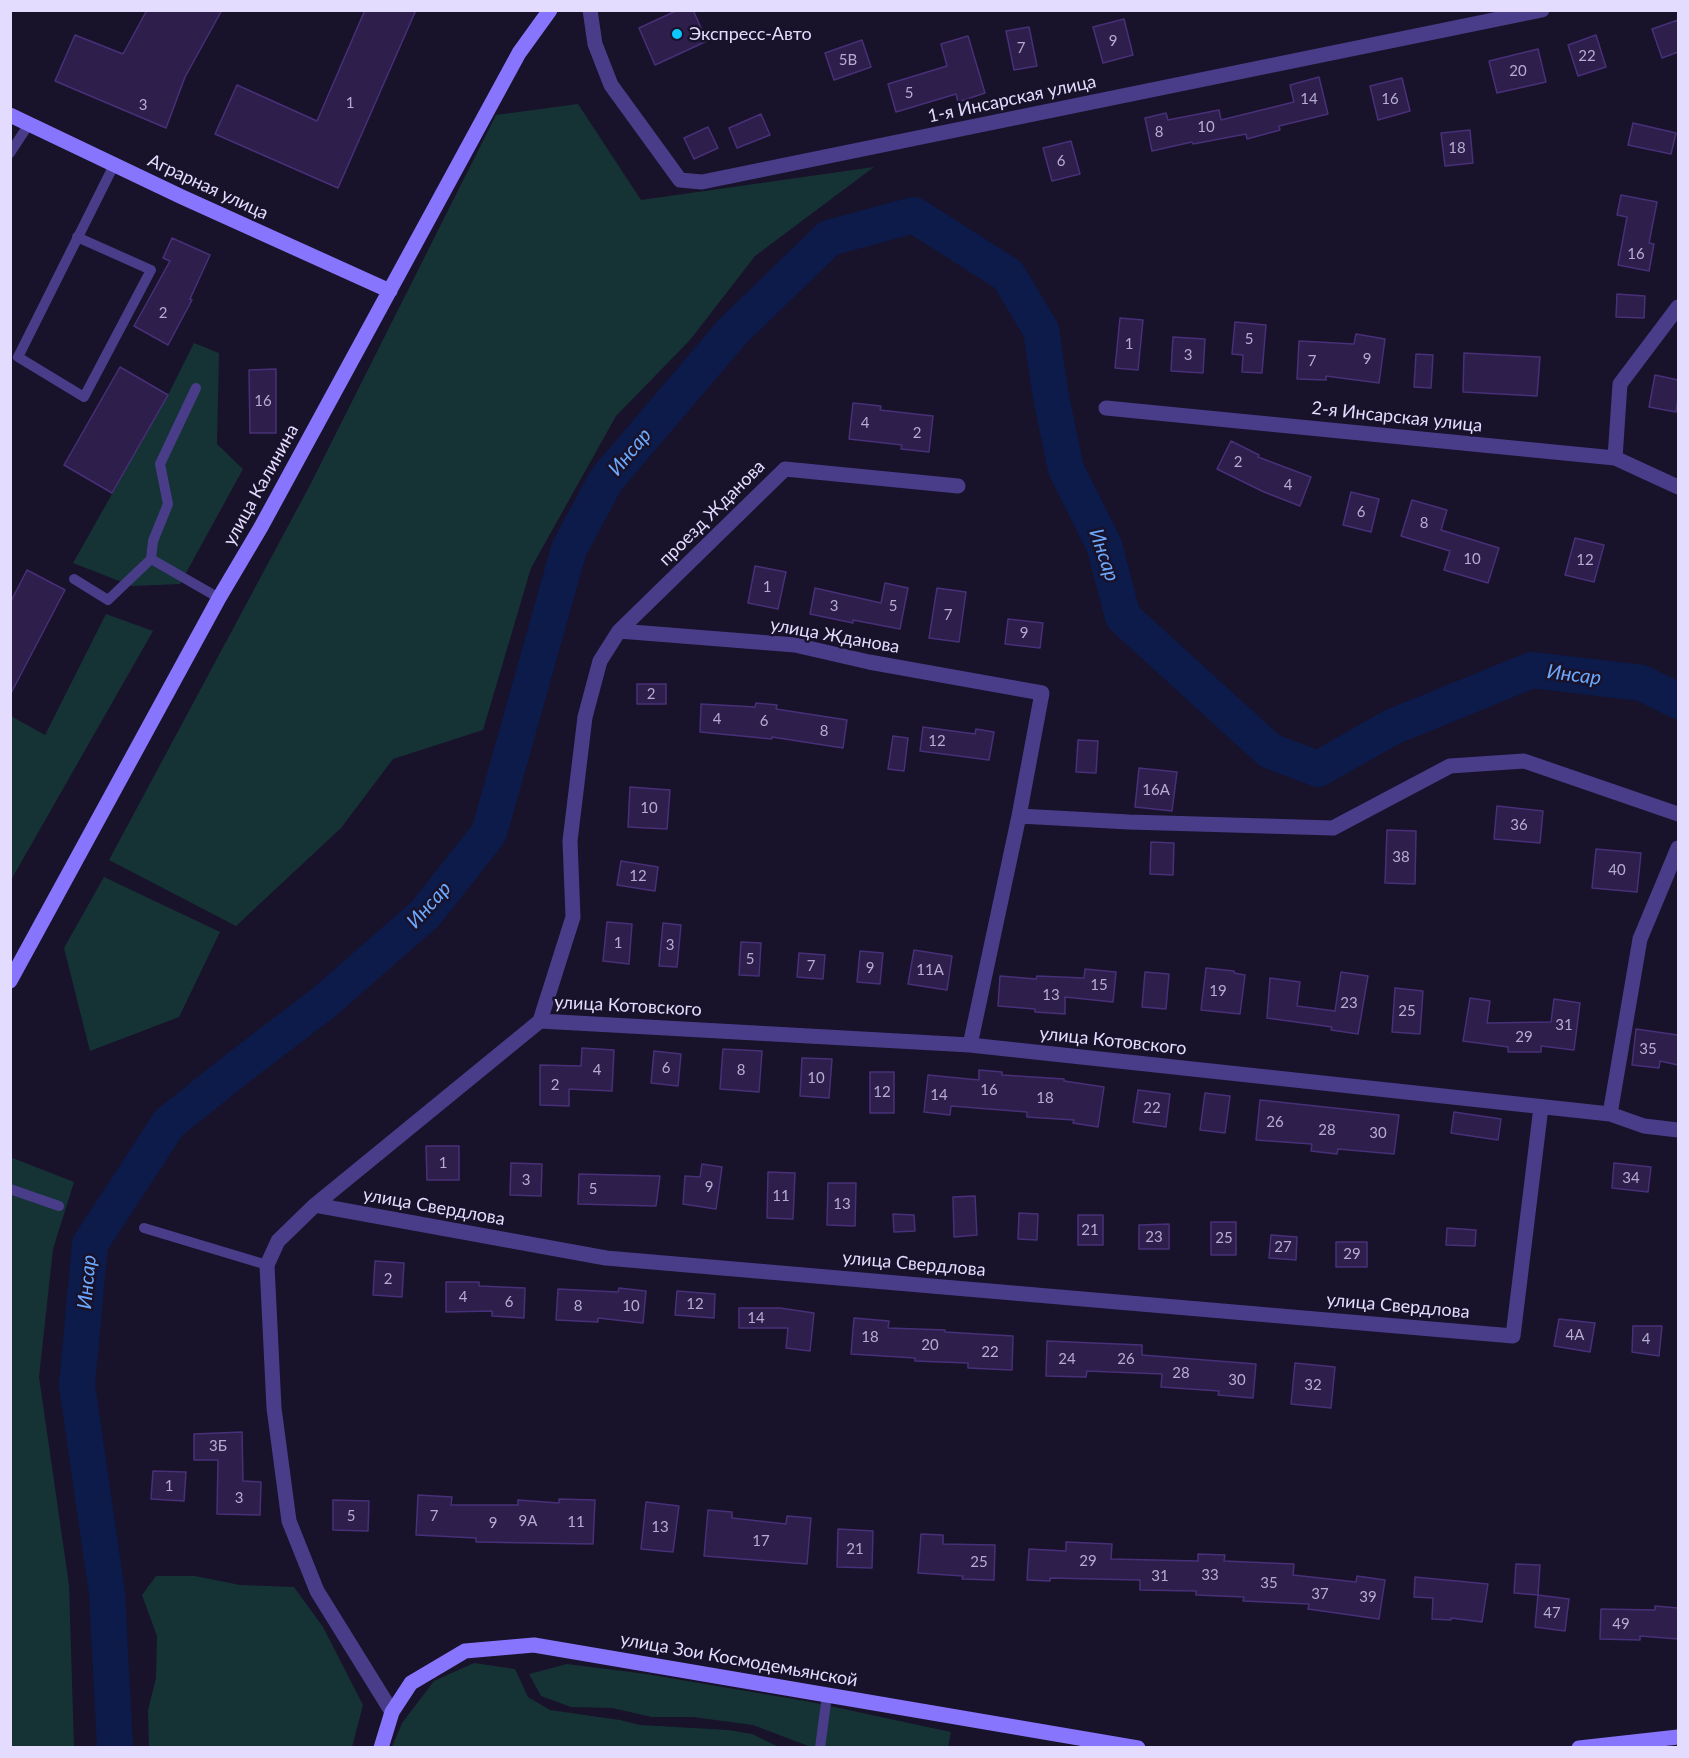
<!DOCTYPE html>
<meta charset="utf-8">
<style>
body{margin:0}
#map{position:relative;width:1689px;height:1758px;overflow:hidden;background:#19122b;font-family:Lato,sans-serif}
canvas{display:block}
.frame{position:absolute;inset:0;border:12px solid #e4dcff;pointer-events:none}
</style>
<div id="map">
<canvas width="1689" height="1758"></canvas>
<div class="frame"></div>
</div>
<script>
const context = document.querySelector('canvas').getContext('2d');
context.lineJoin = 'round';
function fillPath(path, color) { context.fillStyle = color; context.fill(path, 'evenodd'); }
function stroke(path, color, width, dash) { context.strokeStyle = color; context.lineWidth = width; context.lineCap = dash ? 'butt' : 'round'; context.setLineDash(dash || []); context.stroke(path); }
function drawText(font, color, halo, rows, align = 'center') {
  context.font = font + ' Lato,sans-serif'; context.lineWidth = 5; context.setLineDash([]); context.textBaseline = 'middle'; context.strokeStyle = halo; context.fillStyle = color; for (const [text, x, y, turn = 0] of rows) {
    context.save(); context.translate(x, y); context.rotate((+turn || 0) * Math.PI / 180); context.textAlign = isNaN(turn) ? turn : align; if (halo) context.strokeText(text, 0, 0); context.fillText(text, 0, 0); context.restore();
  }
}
fillPath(new Path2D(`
 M 578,104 L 641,200 L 874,167 L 755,256 L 690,340 L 616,416 L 531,568 L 483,730 L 393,759 L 341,828 L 236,926 L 109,860 L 309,487 L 496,115 Z
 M 194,343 L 219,353 L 217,444 L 243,469 L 180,584 L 132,586 L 73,563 L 168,395 Z
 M 106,614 L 153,631 L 11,880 L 11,716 L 45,735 Z
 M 104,877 L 220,932 L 179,1017 L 90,1051 L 64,948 Z
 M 10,1157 L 74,1182 L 53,1249 L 39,1377 L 69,1585 L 74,1747 L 11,1747 Z
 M 156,1576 L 195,1576 L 240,1585 L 294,1587 L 323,1627 L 363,1705 L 352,1747 L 149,1747 L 148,1710 L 156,1678 L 157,1636 L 142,1595 Z
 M 474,1663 L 515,1669 L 528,1697 L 550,1710 L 620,1720 L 640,1725 L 728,1730 L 752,1734 L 779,1747 L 392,1747 L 402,1723 L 434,1681 Z
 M 567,1664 L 646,1674 L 811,1702 L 951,1732 L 948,1747 L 811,1747 L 753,1725 L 693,1717 L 652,1717 L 612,1708 L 571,1707 L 541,1696 L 529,1674 Z`), '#153335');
stroke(new Path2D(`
 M 115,1748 L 107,1593 L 77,1385 L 90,1244 L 169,1123 L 239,1067 L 322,1004 L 425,914 L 489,833 L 569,549 L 606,480 L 732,332 L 829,238 L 914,215 L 1008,275 L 1041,330 L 1051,397 L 1066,469 L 1104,545 L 1123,617 L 1270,751 L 1318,769 L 1392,727 L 1532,670 L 1642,683 L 1678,701`), '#0c1b4a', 36);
const building = new Path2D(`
 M 147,10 L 222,10 L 185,77 L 166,128 L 55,81 L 75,35 L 123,54 Z
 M 365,10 L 416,10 L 338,188 L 215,134 L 237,85 L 317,121 Z
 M 678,10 L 693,10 L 707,41 L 655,65 L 639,28 Z
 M 1124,19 L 1133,55 L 1103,63 L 1093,27 Z
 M 1678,20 L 1678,52 L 1662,58 L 1652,29 Z
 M 1029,27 L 1037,66 L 1014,70 L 1006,31 Z
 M 1596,35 L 1606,67 L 1578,76 L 1568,45 Z
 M 968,36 L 985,93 L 958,102 L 956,94 L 896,112 L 888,84 L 947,66 L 941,44 Z
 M 862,40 L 871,67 L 834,80 L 825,53 Z
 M 1538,49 L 1546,82 L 1497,93 L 1489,61 Z
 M 1319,77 L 1328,114 L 1279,126 L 1280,130 L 1247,139 L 1246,134 L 1193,144 L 1192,142 L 1152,151 L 1145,118 L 1166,113 L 1168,120 L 1219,110 L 1221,120 L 1294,102 L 1290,85 Z
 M 1402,78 L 1410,111 L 1378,120 L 1370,86 Z
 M 761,114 L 770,135 L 737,148 L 729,128 Z
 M 1633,123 L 1676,133 L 1671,154 L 1628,145 Z
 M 708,127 L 718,148 L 694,159 L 684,138 Z
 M 1470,130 L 1473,163 L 1445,166 L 1441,133 Z
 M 1071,141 L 1080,174 L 1052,181 L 1043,148 Z
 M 1621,195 L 1657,202 L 1649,243 L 1654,244 L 1649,271 L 1618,265 L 1627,217 L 1617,215 Z
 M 172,238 L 210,255 L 190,299 L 192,300 L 168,345 L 134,326 L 170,261 L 163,258 Z
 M 1617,294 L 1645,296 L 1644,318 L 1616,317 Z
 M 1120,318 L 1143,320 L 1138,370 L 1115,368 Z
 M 1235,322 L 1266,325 L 1262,373 L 1242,372 L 1243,355 L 1232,354 Z
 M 1356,334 L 1385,339 L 1379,383 L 1326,376 L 1326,380 L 1297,379 L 1299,341 L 1354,344 Z
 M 1173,337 L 1205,339 L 1203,373 L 1171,371 Z
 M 1464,353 L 1540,357 L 1537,396 L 1463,392 Z
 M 1416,354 L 1433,355 L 1431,388 L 1414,387 Z
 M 120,367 L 168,395 L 112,493 L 64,465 Z
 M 276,369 L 276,433 L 250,433 L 249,370 Z
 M 1655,375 L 1678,380 L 1678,397 L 1676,412 L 1649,407 Z
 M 853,403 L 881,406 L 880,410 L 933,416 L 929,452 L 901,449 L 902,445 L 849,439 Z
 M 1231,441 L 1259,455 L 1258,457 L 1311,477 L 1300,506 L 1264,492 L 1217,469 Z
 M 1351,492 L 1379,499 L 1371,532 L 1343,525 Z
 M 1412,500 L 1447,510 L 1441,530 L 1499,548 L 1488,583 L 1444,570 L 1450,551 L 1401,536 Z
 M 1575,538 L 1604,545 L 1594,582 L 1565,575 Z
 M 755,566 L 786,572 L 778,609 L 748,603 Z
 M 27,570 L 65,590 L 10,695 L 10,603 Z
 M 885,583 L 908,588 L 900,629 L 853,620 L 853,623 L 810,614 L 815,588 L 881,603 Z
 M 937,588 L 966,592 L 959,642 L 929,638 Z
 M 1008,619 L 1043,623 L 1040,648 L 1005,644 Z
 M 637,684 L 666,684 L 666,704 L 637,704 Z
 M 756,703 L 777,705 L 776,709 L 847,720 L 843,748 L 772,737 L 772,739 L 700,732 L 701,704 L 755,707 Z
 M 923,727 L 975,734 L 976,729 L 994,732 L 989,760 L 920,751 Z
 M 893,736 L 908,738 L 904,771 L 888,769 Z
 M 1078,740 L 1098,741 L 1096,773 L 1076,772 Z
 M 1139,768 L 1177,772 L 1172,811 L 1135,807 Z
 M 630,787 L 670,790 L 667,829 L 628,827 Z
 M 1497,806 L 1543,811 L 1540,843 L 1494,839 Z
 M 1387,830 L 1416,831 L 1415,884 L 1385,883 Z
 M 1151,842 L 1174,843 L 1173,875 L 1150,874 Z
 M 1596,849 L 1641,853 L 1637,892 L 1592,888 Z
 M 621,861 L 658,867 L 655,891 L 617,885 Z
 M 607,922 L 632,924 L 629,964 L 603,961 Z
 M 663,923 L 681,925 L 677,967 L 659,966 Z
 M 741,942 L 761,943 L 759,976 L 739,975 Z
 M 914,950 L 952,956 L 947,990 L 908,984 Z
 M 860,951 L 883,953 L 880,984 L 857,982 Z
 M 799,953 L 825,955 L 823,979 L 797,977 Z
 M 1206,968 L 1234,971 L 1234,973 L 1245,975 L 1240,1014 L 1201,1010 Z
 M 1085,969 L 1116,972 L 1113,1002 L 1065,997 L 1065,1014 L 1035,1012 L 1035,1009 L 998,1006 L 1000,976 L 1036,979 L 1037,976 L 1084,978 Z
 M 1145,972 L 1169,974 L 1166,1009 L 1142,1007 Z
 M 1341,972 L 1368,976 L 1358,1034 L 1331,1030 L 1332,1027 L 1267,1018 L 1270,978 L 1300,982 L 1297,1006 L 1335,1011 Z
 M 1395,988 L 1423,991 L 1420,1034 L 1392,1032 Z
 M 1470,998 L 1490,1001 L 1487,1023 L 1551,1022 L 1554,999 L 1580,1003 L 1574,1050 L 1541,1046 L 1541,1052 L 1508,1052 L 1508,1047 L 1463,1041 Z
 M 1636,1029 L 1678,1035 L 1678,1065 L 1660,1061 L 1659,1068 L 1632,1065 Z
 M 582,1048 L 614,1050 L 612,1091 L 569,1089 L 569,1106 L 540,1105 L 540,1065 L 581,1066 Z
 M 723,1049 L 762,1051 L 759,1092 L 720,1089 Z
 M 654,1051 L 681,1054 L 678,1086 L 651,1083 Z
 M 802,1058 L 832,1059 L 829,1098 L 800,1096 Z
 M 979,1070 L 1002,1072 L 1002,1075 L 1064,1079 L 1064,1081 L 1104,1087 L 1098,1127 L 1073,1123 L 1074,1120 L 1027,1117 L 1027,1112 L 951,1106 L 950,1115 L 924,1112 L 928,1075 L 979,1080 Z
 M 870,1072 L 894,1072 L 894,1113 L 870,1113 Z
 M 1138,1090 L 1170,1094 L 1166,1127 L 1133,1122 Z
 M 1205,1093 L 1230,1096 L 1225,1133 L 1200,1130 Z
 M 1260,1100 L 1399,1115 L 1394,1154 L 1338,1149 L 1337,1154 L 1311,1151 L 1312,1144 L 1256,1140 Z
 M 1454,1112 L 1501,1119 L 1498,1140 L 1451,1133 Z
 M 426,1146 L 459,1146 L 459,1180 L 427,1180 Z
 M 511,1163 L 542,1164 L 541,1196 L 510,1195 Z
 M 1614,1163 L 1651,1167 L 1648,1192 L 1612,1188 Z
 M 702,1164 L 722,1167 L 716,1209 L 683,1204 L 685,1176 L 700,1177 Z
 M 768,1172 L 795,1173 L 793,1219 L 767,1218 Z
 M 579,1174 L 660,1176 L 656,1206 L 578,1204 Z
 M 828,1183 L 856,1183 L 855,1226 L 827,1225 Z
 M 975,1196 L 977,1235 L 954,1237 L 953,1197 Z
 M 1019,1213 L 1038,1214 L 1037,1240 L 1018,1239 Z
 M 893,1214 L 914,1215 L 915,1231 L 894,1232 Z
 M 1078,1215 L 1103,1215 L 1103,1245 L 1078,1245 Z
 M 1211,1222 L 1236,1222 L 1236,1255 L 1211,1255 Z
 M 1169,1224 L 1169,1249 L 1139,1249 L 1139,1225 Z
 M 1447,1228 L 1476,1230 L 1475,1246 L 1446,1245 Z
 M 1271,1235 L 1297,1237 L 1296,1260 L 1269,1258 Z
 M 1336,1242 L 1367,1242 L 1367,1267 L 1336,1267 Z
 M 375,1261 L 404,1263 L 402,1297 L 373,1295 Z
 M 446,1282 L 479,1282 L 479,1286 L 525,1288 L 524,1318 L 492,1316 L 492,1311 L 446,1312 Z
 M 619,1288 L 646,1291 L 643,1323 L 598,1318 L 598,1322 L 556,1320 L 558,1289 L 618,1292 Z
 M 677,1291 L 715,1294 L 714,1318 L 675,1315 Z
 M 739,1308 L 780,1308 L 814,1313 L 810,1351 L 786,1348 L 788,1328 L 739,1328 Z
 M 854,1318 L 889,1321 L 888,1328 L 945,1330 L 945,1332 L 1013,1336 L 1012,1370 L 968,1368 L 968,1363 L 915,1361 L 915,1358 L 851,1354 Z
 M 1559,1319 L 1595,1323 L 1590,1352 L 1554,1346 Z
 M 1633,1326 L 1662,1326 L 1659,1356 L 1632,1352 Z
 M 1047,1341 L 1142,1345 L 1142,1355 L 1256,1364 L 1253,1398 L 1218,1395 L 1219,1391 L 1161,1387 L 1162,1374 L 1087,1371 L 1086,1377 L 1046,1376 Z
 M 1295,1363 L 1335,1367 L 1331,1408 L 1291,1404 Z
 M 242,1432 L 243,1481 L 261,1482 L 260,1515 L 217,1514 L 218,1460 L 194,1460 L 194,1434 Z
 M 153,1471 L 186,1472 L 184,1501 L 151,1499 Z
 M 418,1495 L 452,1497 L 451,1505 L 518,1505 L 518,1500 L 559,1503 L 559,1499 L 595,1500 L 593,1544 L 476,1542 L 476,1538 L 416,1535 Z
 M 333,1500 L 369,1501 L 368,1531 L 333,1530 Z
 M 646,1502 L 679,1506 L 673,1552 L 641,1549 Z
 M 708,1510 L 732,1512 L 732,1518 L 786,1524 L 787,1516 L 811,1518 L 807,1564 L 704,1556 Z
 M 838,1529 L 873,1531 L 872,1568 L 837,1567 Z
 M 921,1534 L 943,1535 L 943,1544 L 995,1545 L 994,1580 L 962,1579 L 963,1576 L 918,1573 Z
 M 1066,1542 L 1112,1544 L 1111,1559 L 1198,1561 L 1198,1554 L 1225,1555 L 1224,1561 L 1294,1564 L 1293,1575 L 1356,1582 L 1357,1576 L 1385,1580 L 1379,1619 L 1308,1609 L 1309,1604 L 1243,1601 L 1244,1597 L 1196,1595 L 1196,1591 L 1140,1590 L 1140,1580 L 1050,1578 L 1050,1581 L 1027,1580 L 1029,1549 L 1066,1551 Z
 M 1516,1564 L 1540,1565 L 1538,1595 L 1514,1593 Z
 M 1415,1577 L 1488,1584 L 1482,1622 L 1451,1618 L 1451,1620 L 1432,1619 L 1433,1598 L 1414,1597 Z
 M 1538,1595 L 1569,1599 L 1565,1631 L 1535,1627 Z
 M 1655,1606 L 1678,1608 L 1678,1639 L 1640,1636 L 1640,1640 L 1600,1639 L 1601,1609 L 1655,1610 Z`);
fillPath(building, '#2d1e4c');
stroke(building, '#473078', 1.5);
stroke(new Path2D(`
 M 10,153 L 29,124
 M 77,237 L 151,270 L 84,397 L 18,357 L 114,165
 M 151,559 L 153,541 L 168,504 L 160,464 L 196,388
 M 74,579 L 108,600 L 151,559 L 219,598
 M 10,1189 L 59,1206
 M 144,1228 L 267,1265
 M 820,1748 L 827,1695`), '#493d89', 10);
stroke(new Path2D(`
 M 590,10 L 595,44 L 611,85 L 680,180 L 702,182 L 1542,10
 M 1106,408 L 1615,458 L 1678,487
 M 1615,458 L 1620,384 L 1678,307
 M 619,631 L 795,645 L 869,662 L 1042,693 L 1019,816 L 970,1045
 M 1019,816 L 1129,822 L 1333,828 L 1450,766 L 1524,761 L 1678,814
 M 540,1021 L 970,1045 L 1610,1114 L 1644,1126 L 1678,1130
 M 1610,1114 L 1640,939 L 1678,848
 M 315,1205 L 606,1258 L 1513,1336 L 1541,1107
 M 392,1712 L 317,1591 L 289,1521 L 274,1408 L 267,1265 L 278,1241 L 315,1205 L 540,1021 L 573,917 L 570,841 L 585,717 L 600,661 L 619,631 L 785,469 L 958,486`), '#493d89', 15);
stroke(new Path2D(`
 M 10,115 L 182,197 L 390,291
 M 10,981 L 219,598 L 261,527 L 519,53 L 550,10
 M 381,1748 L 392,1712 L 411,1683 L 465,1651 L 534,1645 L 1138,1748
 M 1579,1748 L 1678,1737`), '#8875fd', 15);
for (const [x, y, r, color] of [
 [677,34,6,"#0bc7fc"]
]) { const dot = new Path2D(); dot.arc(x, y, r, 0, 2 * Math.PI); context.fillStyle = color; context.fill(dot); stroke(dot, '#19122b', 2); }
drawText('15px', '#b6acd2', null, [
 ["9",1113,41],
 ["7",1021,48],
 ["22",1587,56],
 ["5В",848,60],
 ["20",1518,71],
 ["5",909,93],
 ["14",1309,99],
 ["16",1390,99],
 ["1",350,103],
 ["3",143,105],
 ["10",1206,127],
 ["8",1159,132],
 ["18",1457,148],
 ["6",1061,161],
 ["16",1636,254],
 ["2",163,313],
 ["5",1249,339],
 ["1",1129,344],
 ["3",1188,355],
 ["9",1367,359],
 ["7",1312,361],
 ["16",263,401],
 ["4",865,423],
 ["2",917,433],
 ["2",1238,462],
 ["4",1288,485],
 ["6",1361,512],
 ["8",1424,523],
 ["10",1472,559],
 ["12",1585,560],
 ["1",767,587],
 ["3",834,606],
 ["5",893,606],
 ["7",948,615],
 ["9",1024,633],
 ["2",651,694],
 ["4",717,719],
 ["6",764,721],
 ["8",824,731],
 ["12",937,741],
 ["16А",1156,790],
 ["10",649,808],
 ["36",1519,825],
 ["38",1401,857],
 ["40",1617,870],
 ["12",638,876],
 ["1",618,943],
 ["3",670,945],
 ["5",750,959],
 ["7",811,966],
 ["9",870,968],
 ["11А",930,970],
 ["15",1099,985],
 ["19",1218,991],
 ["13",1051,995],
 ["23",1349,1003],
 ["25",1407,1011],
 ["31",1564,1025],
 ["29",1524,1037],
 ["35",1648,1049],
 ["6",666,1068],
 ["4",597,1070],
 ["8",741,1070],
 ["10",816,1078],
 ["2",555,1085],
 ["16",989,1090],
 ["12",882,1092],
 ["14",939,1095],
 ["18",1045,1098],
 ["22",1152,1108],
 ["26",1275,1122],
 ["28",1327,1130],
 ["30",1378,1133],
 ["1",443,1163],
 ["34",1631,1178],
 ["3",526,1180],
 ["9",709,1187],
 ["5",593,1189],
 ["11",781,1196],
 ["13",842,1204],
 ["21",1090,1230],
 ["23",1154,1237],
 ["25",1224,1238],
 ["27",1283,1247],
 ["29",1352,1254],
 ["2",388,1279],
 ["4",463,1297],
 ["6",509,1302],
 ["12",695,1304],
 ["8",578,1306],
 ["10",631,1306],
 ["14",756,1318],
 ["4А",1575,1335],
 ["18",870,1337],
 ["4",1646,1339],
 ["20",930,1345],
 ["22",990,1352],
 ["24",1067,1359],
 ["26",1126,1359],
 ["28",1181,1373],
 ["30",1237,1380],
 ["32",1313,1385],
 ["3Б",218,1446],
 ["1",169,1486],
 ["3",239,1498],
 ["5",351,1516],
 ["7",434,1516],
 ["9А",528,1521],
 ["11",576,1522],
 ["9",493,1523],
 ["13",660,1527],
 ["17",761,1541],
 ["21",855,1549],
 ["29",1088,1561],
 ["25",979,1562],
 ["33",1210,1575],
 ["31",1160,1576],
 ["35",1269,1583],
 ["37",1320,1594],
 ["39",1368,1597],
 ["47",1552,1613],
 ["49",1621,1624]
]);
drawText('18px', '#e4dcff', '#19122b', [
 ["Экспресс-Авто",689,34]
], 'left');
drawText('18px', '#e4dcff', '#19122b', [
 ["1-я Инсарская улица",1012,99,-12],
 ["Аграрная улица",208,187,25],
 ["2-я Инсарская улица",1397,417,6],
 ["улица Калинина",261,485,-61],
 ["проезд Жданова",712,513,-45],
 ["улица Жданова",835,636,10],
 ["улица Котовского",628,1006,3],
 ["улица Котовского",1113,1041,6],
 ["улица Свердлова",434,1207,10],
 ["улица Свердлова",914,1264,5],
 ["улица Свердлова",1398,1306,5],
 ["улица Зои Космодемьянской",739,1660,10]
]);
drawText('italic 20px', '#6ca9fd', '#19122b', [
 ["Инсар",630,452,-50],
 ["Инсар",1104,555,71],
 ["Инсар",1574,675,7],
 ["Инсар",429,905,-48],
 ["Инсар",87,1282,-85]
]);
</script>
